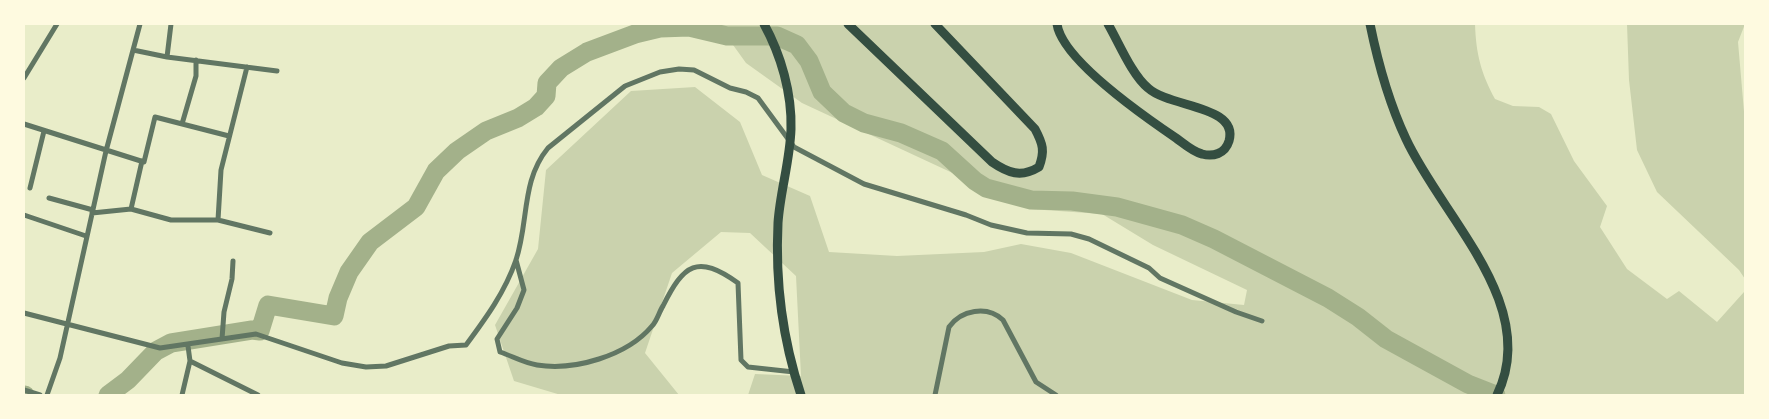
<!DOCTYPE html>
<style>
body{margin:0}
#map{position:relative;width:1769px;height:419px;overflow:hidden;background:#e9edc9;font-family:Montserrat,sans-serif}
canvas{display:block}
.frame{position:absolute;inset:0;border:25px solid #fefae0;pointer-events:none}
</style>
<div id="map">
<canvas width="1769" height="419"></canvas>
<div class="frame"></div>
</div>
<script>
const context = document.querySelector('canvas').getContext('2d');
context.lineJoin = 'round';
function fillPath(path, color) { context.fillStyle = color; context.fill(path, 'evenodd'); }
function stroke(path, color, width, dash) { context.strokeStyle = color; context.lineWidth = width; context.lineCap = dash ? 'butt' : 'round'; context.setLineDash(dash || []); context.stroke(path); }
fillPath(new Path2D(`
 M 718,24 L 1475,24 C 1476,54 1481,73 1495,99 L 1513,106 L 1539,107 L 1551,114 L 1574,161 L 1607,206 L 1600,227 L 1627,269 L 1667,299 L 1679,291 L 1717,322 L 1744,292 L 1745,287 L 1745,395 L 748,395 L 755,374 L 801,376 L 796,276 L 750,233 L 721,232 L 672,273 L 645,353 L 679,395 L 561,395 L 514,381 L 495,325 L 538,249 L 546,170 L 631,91 L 695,87 L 740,122 L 762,175 L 810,196 L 829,252 L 897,256 L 984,252 L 1021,244 L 1071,253 L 1192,300 L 1244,305 L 1247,290 L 1153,245 L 1102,214 L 1030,209 L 802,103 L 746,63 Z
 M 1627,24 L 1745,24 L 1738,42 L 1745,123 L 1745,279 L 1739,270 L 1657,192 L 1637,150 L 1629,80 Z`), '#cad2ad');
stroke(new Path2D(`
 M 24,395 L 25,395
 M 108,395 L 128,380 L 156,351 L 171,343 L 252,330 L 260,331 L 268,305 L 334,316 L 338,298 L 349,272 L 370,242 L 416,207 L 436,171 L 457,151 L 486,131 L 518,118 L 536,107 L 546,96 L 547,83 L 561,68 L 587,52 L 635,34 L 660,28 L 689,27 L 727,36 L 777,36 L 797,45 L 809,61 L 822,92 L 844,113 L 864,123 L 901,133 L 942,151 L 975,181 L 986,188 L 1031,200 L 1072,201 L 1117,207 L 1182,225 L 1214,239 L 1328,298 L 1358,317 L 1386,339 L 1468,384 L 1496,395`), '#a3b18a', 19);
stroke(new Path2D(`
 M 171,24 L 167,57 L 277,71
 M 133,50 L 167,57
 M 24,78 L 57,24
 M 24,124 L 144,162 L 155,117 L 229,136
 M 182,124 L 196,76 L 196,60
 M 30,188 L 44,131
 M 49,198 L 93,210
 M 131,209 L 142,161
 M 92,213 L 131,209 L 171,220 L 218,220 L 270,233
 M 24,215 L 86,236
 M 218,220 L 221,170 L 247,67
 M 516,260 L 524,290 L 517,308 L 497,339 L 500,352 C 512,356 524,363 537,365 C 574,371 627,356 652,326 C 657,321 659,312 663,306 C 684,264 697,254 738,283 L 741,360 L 748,367 L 794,372
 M 24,313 L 160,348 L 256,334 L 342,363 L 366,367 L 386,366 L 449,346 L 466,345 C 486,318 505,292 516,260 C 529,221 521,181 548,148 L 625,86 L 660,72 L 679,69 L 694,70 L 730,88 L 746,92 L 758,98 L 794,147 L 864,184 L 966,215 L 991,225 L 1027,233 L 1071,234 L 1089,239 L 1149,268 L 1160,278 L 1236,312 L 1262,321
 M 222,339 L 224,312 L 232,279 L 233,261
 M 188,346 L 190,361 L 258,395
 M 24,390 L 40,395
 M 47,395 L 60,358 L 106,151 L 140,24
 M 182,395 L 190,361
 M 935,395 L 949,327 C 961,310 987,305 1003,320 L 1036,382 L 1056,395`), '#617663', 5);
stroke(new Path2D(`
 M 764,24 C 781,55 792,93 791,129 C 790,161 780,192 778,223 C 775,284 782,338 801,395
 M 848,24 L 992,162 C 1008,173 1021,178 1039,167 C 1045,151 1043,144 1035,129 L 935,24
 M 1057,24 C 1062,60 1145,117 1176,138 C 1183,143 1193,152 1202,154 C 1213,157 1225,154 1229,141 C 1239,105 1170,108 1148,88 C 1132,75 1119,43 1108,24
 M 1370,24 C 1378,63 1389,103 1406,139 C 1442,217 1541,305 1497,395`), '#344e41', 9);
</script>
